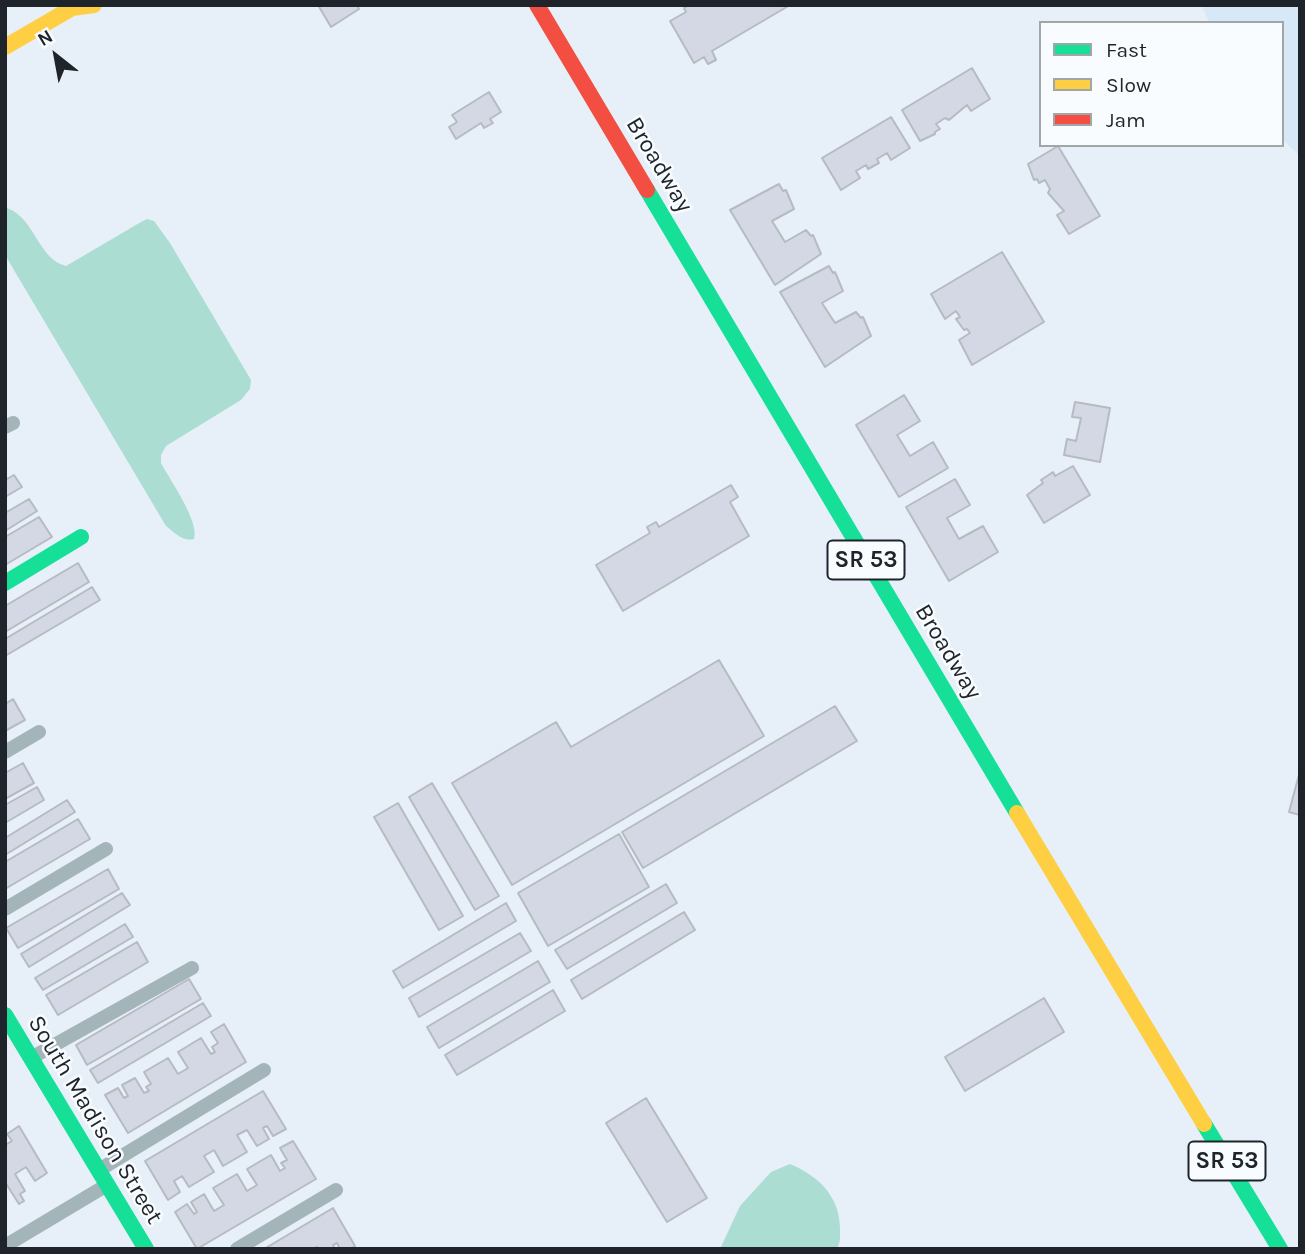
<!DOCTYPE html>
<style>
body{margin:0}
#map{position:relative;width:1305px;height:1254px;overflow:hidden;background:#e7f0f8;font-family:Karla,sans-serif}
canvas{display:block}
.frame{position:absolute;inset:0;border:7px solid #1e2429;pointer-events:none}
.legend{position:absolute;left:1039px;top:21px;width:245px;height:126px;box-sizing:border-box;background:#f8fcff;border:2px solid #a1a6a9;margin:0;padding:9px 12px;list-style:none;font-size:21px;color:#1e2429}
.legend li{display:flex;align-items:center;gap:14px;height:35px}
.legend b{width:35px;border:2px solid #a1a6a9}
.north{position:absolute;left:21px;top:21px;width:70px;height:70px;-webkit-text-stroke:5px #f8fcff;paint-order:stroke;rotate:329deg;font-size:19px;font-weight:700;line-height:28px;text-align:center;color:#1e2429}
.north::after{content:'';display:block;margin:auto;width:24px;height:32px;background:#1e2429;clip-path:polygon(50% 0,100% 100%,50% 72%,0 100%)}
</style>
<div id="map">
<canvas width="1305" height="1254"></canvas>
<div class="frame"></div>
<ul class="legend">
<li><b style="height:9px;background:#16e098"></b>Fast</li>
<li><b style="height:9px;background:#ffcf43"></b>Slow</li>
<li><b style="height:9px;background:#f24e42"></b>Jam</li>
</ul>
<div class="north">N</div>
</div>
<script>
const context = document.querySelector('canvas').getContext('2d');
context.lineJoin = 'round';
function fillPath(path, color) { context.fillStyle = color; context.fill(path, 'evenodd'); }
function stroke(path, color, width, dash) { context.strokeStyle = color; context.lineWidth = width; context.lineCap = dash ? 'butt' : 'round'; context.setLineDash(dash || []); context.stroke(path); }
function drawText(font, color, halo, rows, align = 'center') {
  context.font = font + ' Karla,sans-serif'; context.lineWidth = 5; context.setLineDash([]); context.textBaseline = 'middle'; context.strokeStyle = halo; context.fillStyle = color; for (const [text, x, y, turn = 0] of rows) {
    context.save(); context.translate(x, y); context.rotate((+turn || 0) * Math.PI / 180); context.textAlign = isNaN(turn) ? turn : align; if (halo) context.strokeText(text, 0, 0); context.fillText(text, 0, 0); context.restore();
  }
}
fillPath(new Path2D(`
 M 1201,5 L 1300,5 L 1300,156 L 1282,139 L 1282,23 L 1210,23 Z`), '#d7e8f7');
fillPath(new Path2D(`
 M 7,208 C 35,218 38,259 66,266 L 141,222 L 147,219 L 154,221 L 170,243 L 251,380 L 250,389 L 241,400 L 166,446 L 161,455 L 161,463 C 170,480 200,522 194,539 C 183,542 175,533 166,526 L 5,255 L 5,209 Z
 M 790,1164 C 818,1176 839,1195 840,1227 C 840,1235 841,1241 837,1249 L 720,1249 L 740,1206 L 771,1172 Z`), '#acddd3');
const building = new Path2D(`
 M 318,5 L 357,5 L 359,9 L 331,27 Z
 M 689,5 L 790,5 L 712,51 L 716,60 L 708,64 L 704,57 L 694,63 L 670,21 L 686,12 L 684,8 Z
 M 972,68 L 990,99 L 971,111 L 967,105 L 949,120 L 945,118 L 936,124 L 940,129 L 935,132 L 935,134 L 920,141 L 902,110 Z
 M 489,92 L 501,112 L 490,119 L 493,123 L 484,128 L 481,123 L 456,139 L 449,127 L 457,122 L 452,115 Z
 M 891,117 L 910,148 L 891,160 L 887,153 L 877,159 L 879,163 L 868,169 L 866,165 L 856,171 L 860,178 L 841,190 L 822,158 Z
 M 1058,146 L 1100,216 L 1069,234 L 1057,215 L 1064,211 L 1048,193 L 1050,189 L 1045,180 L 1039,183 L 1037,179 L 1034,180 L 1028,164 Z
 M 779,184 L 783,191 L 786,190 L 794,209 L 772,221 L 785,242 L 806,230 L 811,236 L 813,235 L 821,254 L 775,285 L 730,210 Z
 M 1002,252 L 1044,322 L 972,365 L 959,340 L 970,333 L 967,329 L 964,330 L 956,319 L 960,317 L 956,311 L 945,319 L 931,294 Z
 M 829,266 L 833,273 L 835,272 L 843,291 L 822,303 L 835,323 L 856,312 L 861,318 L 863,317 L 871,336 L 825,367 L 780,292 Z
 M 904,395 L 920,421 L 897,435 L 910,456 L 933,442 L 948,468 L 899,497 L 856,425 Z
 M 1075,402 L 1110,408 L 1100,462 L 1064,455 L 1067,439 L 1076,441 L 1081,418 L 1072,417 Z
 M 1073,466 L 1090,495 L 1044,523 L 1027,495 L 1043,483 L 1041,480 L 1053,472 L 1055,476 Z
 M 14,475 L 22,487 L 5,497 L 5,480 Z
 M 955,479 L 970,505 L 947,518 L 959,539 L 983,526 L 998,552 L 949,581 L 906,507 Z
 M 731,485 L 738,497 L 730,502 L 749,536 L 623,611 L 596,565 L 650,533 L 647,527 L 656,522 L 659,527 Z
 M 29,499 L 37,511 L 5,531 L 5,513 Z
 M 39,517 L 52,537 L 5,565 L 5,537 Z
 M 78,563 L 89,582 L 5,632 L 5,606 Z
 M 92,587 L 100,600 L 5,656 L 5,639 Z
 M 719,660 L 764,736 L 512,885 L 452,783 L 556,722 L 571,747 Z
 M 13,699 L 25,720 L 5,731 L 5,704 Z
 M 835,706 L 857,741 L 643,868 L 622,832 Z
 M 23,763 L 34,783 L 5,799 L 5,773 Z
 M 1300,771 L 1300,815 L 1289,812 Z
 M 432,783 L 499,896 L 475,910 L 409,797 Z
 M 37,787 L 44,800 L 5,823 L 5,805 Z
 M 67,800 L 75,812 L 5,855 L 5,838 Z
 M 398,803 L 463,916 L 439,930 L 374,817 Z
 M 78,819 L 90,839 L 5,889 L 5,862 Z
 M 619,834 L 649,887 L 548,946 L 518,893 Z
 M 108,869 L 119,889 L 18,948 L 6,928 Z
 M 666,884 L 677,903 L 567,969 L 555,950 Z
 M 122,893 L 130,905 L 29,967 L 21,954 Z
 M 506,903 L 516,921 L 403,988 L 393,971 Z
 M 684,912 L 695,930 L 582,999 L 571,980 Z
 M 125,924 L 133,937 L 43,990 L 35,978 Z
 M 520,933 L 531,951 L 419,1017 L 409,998 Z
 M 137,942 L 148,962 L 58,1015 L 46,995 Z
 M 538,961 L 550,982 L 439,1048 L 427,1027 Z
 M 189,979 L 201,999 L 87,1065 L 76,1045 Z
 M 553,990 L 565,1011 L 457,1075 L 445,1055 Z
 M 1044,998 L 1064,1032 L 965,1091 L 945,1057 Z
 M 203,1003 L 211,1016 L 98,1083 L 90,1070 Z
 M 224,1024 L 246,1062 L 128,1133 L 105,1095 L 118,1088 L 124,1098 L 128,1096 L 122,1085 L 135,1078 L 144,1093 L 149,1091 L 146,1087 L 151,1084 L 144,1072 L 168,1058 L 178,1074 L 188,1068 L 178,1052 L 201,1038 L 211,1054 L 215,1052 L 212,1047 L 218,1043 L 211,1032 Z
 M 263,1091 L 286,1129 L 273,1136 L 267,1126 L 263,1128 L 269,1139 L 257,1146 L 247,1130 L 237,1135 L 247,1152 L 223,1166 L 214,1150 L 204,1156 L 214,1172 L 189,1187 L 182,1176 L 174,1181 L 180,1192 L 168,1200 L 145,1161 Z
 M 646,1098 L 707,1198 L 667,1222 L 606,1123 Z
 M 19,1126 L 47,1173 L 35,1181 L 26,1167 L 15,1174 L 25,1191 L 20,1194 L 24,1201 L 19,1204 L 5,1182 L 5,1145 L 12,1141 L 7,1134 Z
 M 293,1141 L 316,1179 L 197,1249 L 175,1212 L 187,1204 L 194,1214 L 197,1212 L 191,1202 L 204,1194 L 214,1211 L 224,1205 L 213,1188 L 237,1174 L 247,1191 L 257,1185 L 247,1169 L 271,1155 L 280,1171 L 285,1168 L 281,1163 L 287,1160 L 280,1148 Z
 M 333,1208 L 355,1246 L 350,1249 L 340,1249 L 337,1243 L 333,1245 L 335,1249 L 318,1249 L 317,1247 L 313,1249 L 264,1249 Z`);
fillPath(building, '#d3d8e4');
stroke(building, '#b6bbc2', 2);
stroke(new Path2D(`
 M 5,427 L 13,423
 M 5,752 L 39,732
 M 5,909 L 106,849
 M 31,1058 L 192,968
 M 99,1170 L 264,1070
 M 5,1246 L 107,1185
 M 237,1249 L 336,1190`), '#a4b5ba', 14);
stroke(new Path2D(`
 M 647,190 L 1017,813
 M 5,583 L 81,537
 M 5,1015 L 146,1249
 M 1204,1124 L 1280,1249`), '#16e098', 16);
stroke(new Path2D(`
 M 5,47 L 72,8 L 94,5
 M 1017,813 L 1204,1124`), '#ffcf43', 16);
stroke(new Path2D(`
 M 537,5 L 647,190`), '#f24e42', 16);
for (const [x, y, w] of [
 [866,560,77],
 [1227,1161,77]
]) { const box = new Path2D(); box.roundRect(x - w / 2, y - 19.5, w, 39, 5); context.fillStyle = '#f8fcff'; context.fill(box); stroke(box, '#1e2429', 2); }
drawText('bold 23px', '#1e2429', null, [
 ["SR 53",866,560],
 ["SR 53",1227,1161]
]);
drawText('24px', '#1e2429', '#f8fcff', [
 ["Broadway",659,165,59],
 ["Broadway",948,652,59],
 ["South Madison Street",95,1120,59]
]);
</script>
